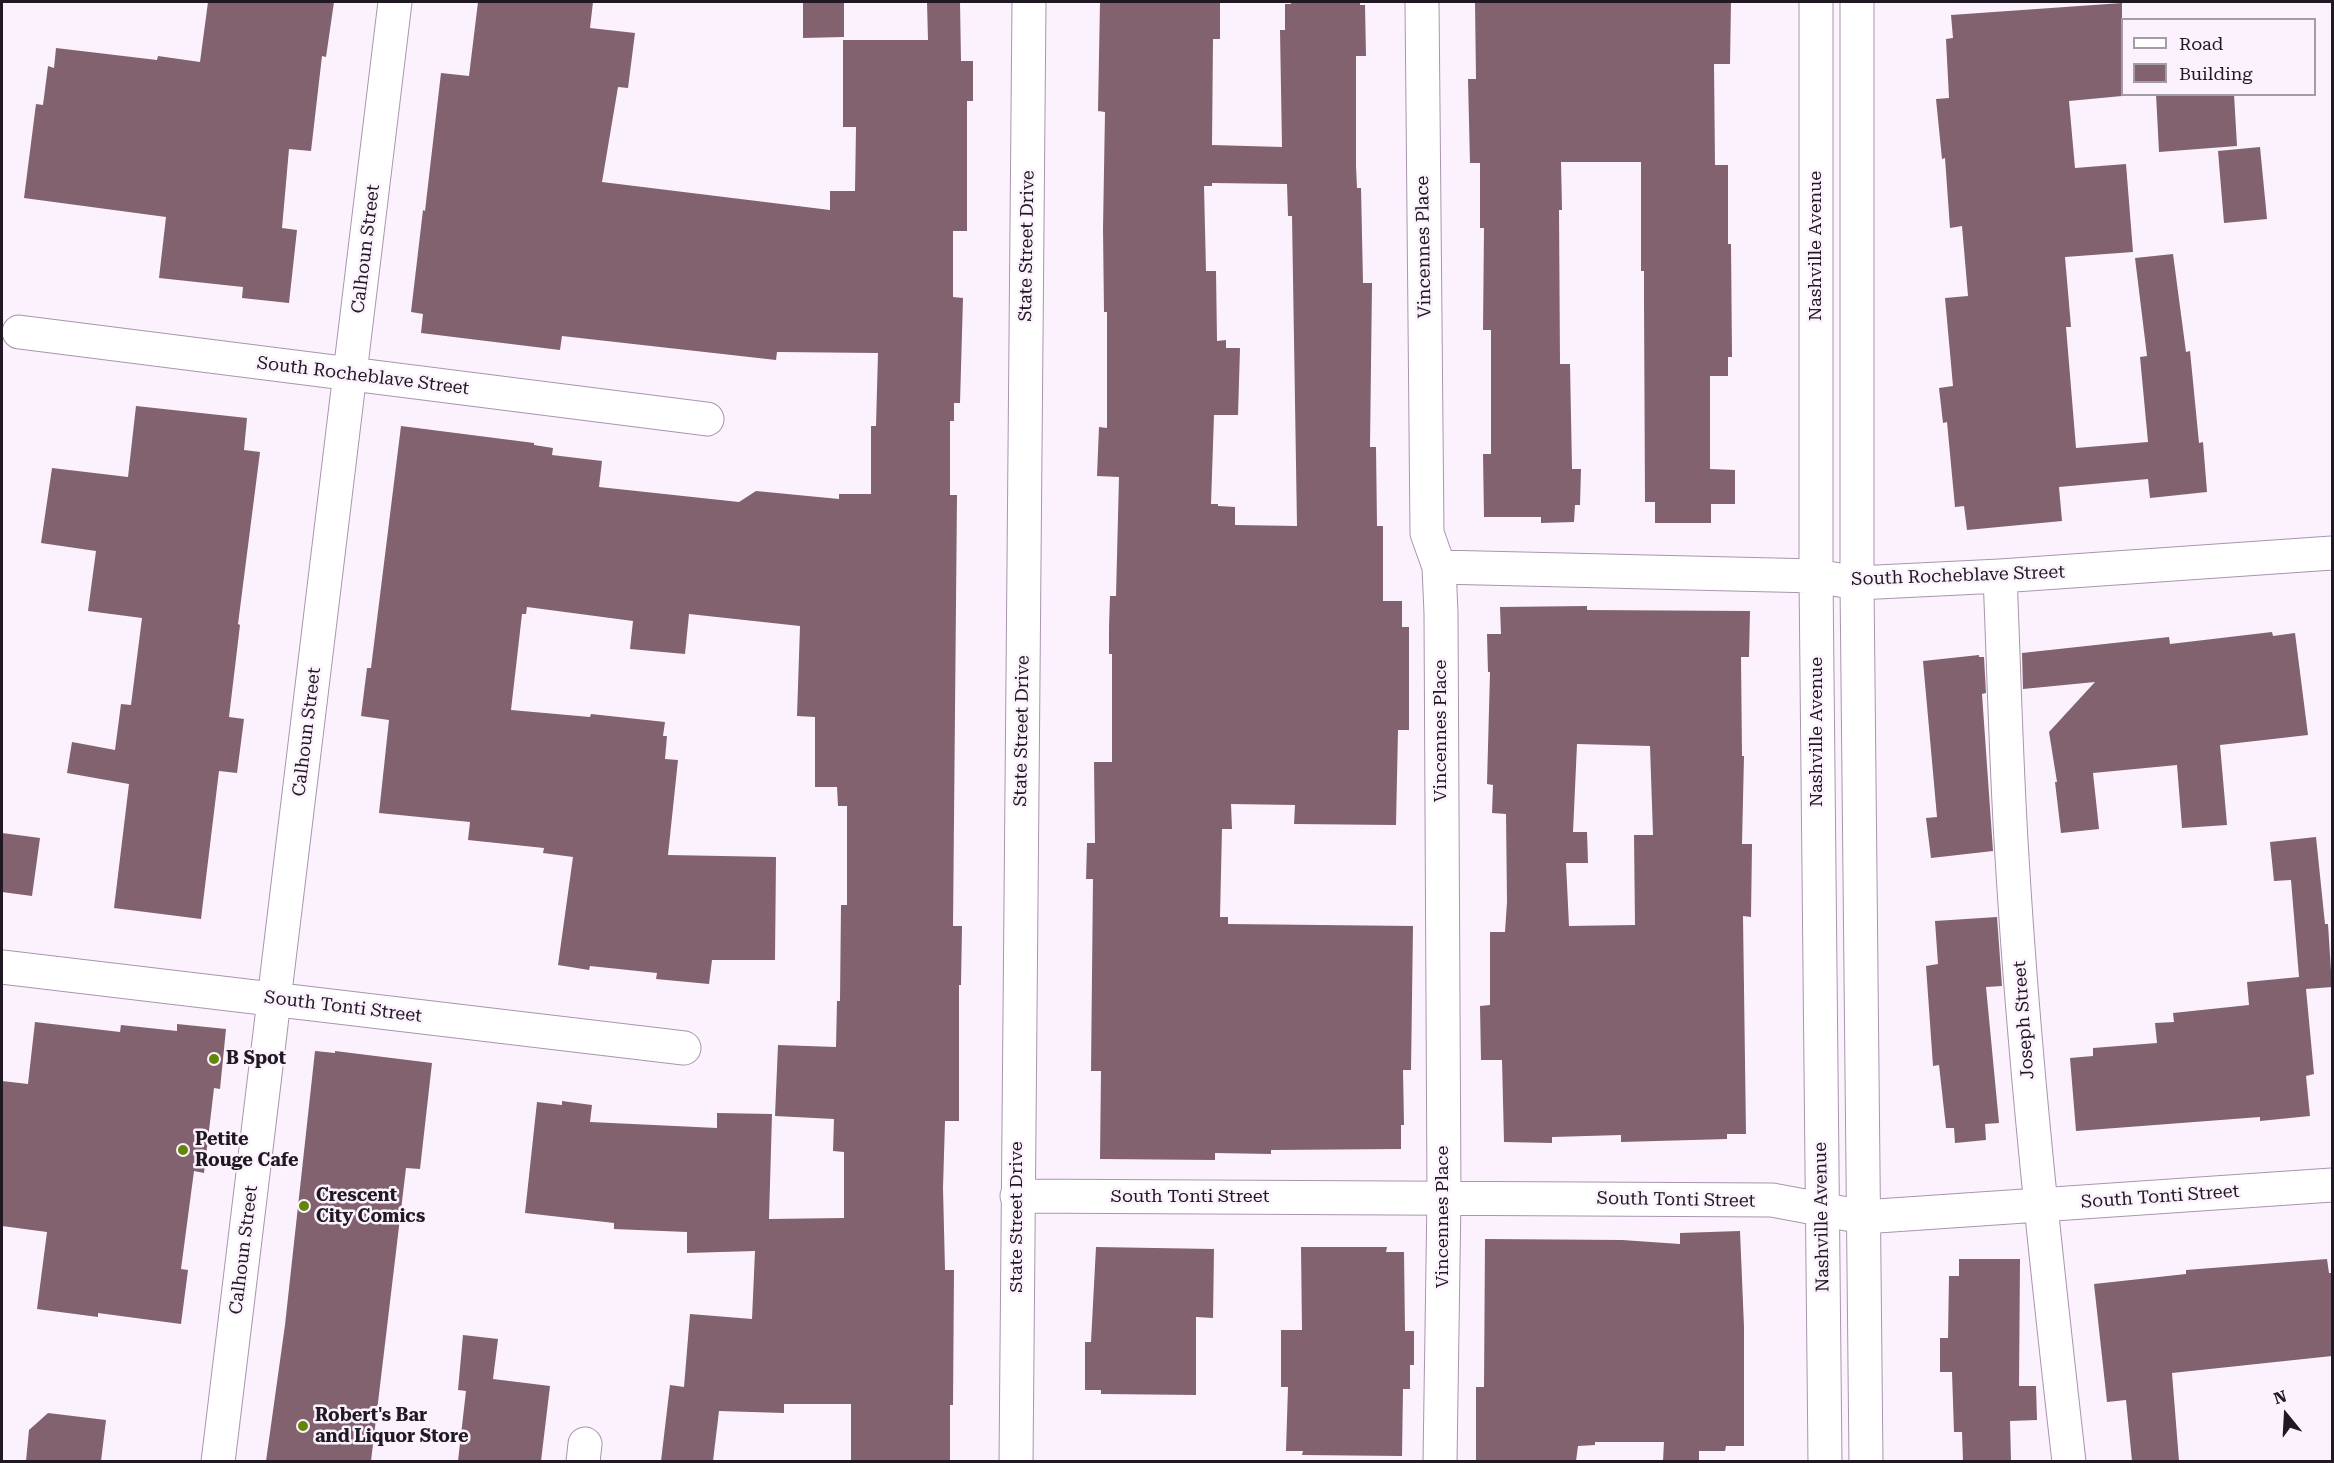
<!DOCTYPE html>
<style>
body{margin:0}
#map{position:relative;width:2334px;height:1463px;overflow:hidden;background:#fbf2fd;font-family:"Roboto Serif",serif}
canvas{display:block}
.frame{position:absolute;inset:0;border:3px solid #201822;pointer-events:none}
.legend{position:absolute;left:2121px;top:18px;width:195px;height:78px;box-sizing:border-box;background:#fbf2fd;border:2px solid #a39ba5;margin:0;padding:8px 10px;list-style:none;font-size:18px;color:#201822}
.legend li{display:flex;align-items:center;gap:12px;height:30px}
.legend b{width:30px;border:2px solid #a39ba5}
.north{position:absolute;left:2256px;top:1385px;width:60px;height:60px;-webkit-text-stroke:4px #fbf2fd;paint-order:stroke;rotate:342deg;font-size:16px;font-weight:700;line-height:24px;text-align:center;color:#201822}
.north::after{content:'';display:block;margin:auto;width:21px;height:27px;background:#201822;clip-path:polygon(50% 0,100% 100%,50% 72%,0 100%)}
</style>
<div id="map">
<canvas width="2334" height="1463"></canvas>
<div class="frame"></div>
<ul class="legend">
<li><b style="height:8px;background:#fff"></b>Road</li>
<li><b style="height:16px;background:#81626e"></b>Building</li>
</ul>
<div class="north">N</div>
</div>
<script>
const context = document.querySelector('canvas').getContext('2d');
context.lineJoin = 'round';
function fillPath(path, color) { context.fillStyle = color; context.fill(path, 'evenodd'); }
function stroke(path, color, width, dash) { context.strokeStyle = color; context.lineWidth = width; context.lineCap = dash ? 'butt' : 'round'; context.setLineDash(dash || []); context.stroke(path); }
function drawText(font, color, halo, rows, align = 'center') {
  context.font = font + ' "Roboto Serif",serif'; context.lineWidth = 5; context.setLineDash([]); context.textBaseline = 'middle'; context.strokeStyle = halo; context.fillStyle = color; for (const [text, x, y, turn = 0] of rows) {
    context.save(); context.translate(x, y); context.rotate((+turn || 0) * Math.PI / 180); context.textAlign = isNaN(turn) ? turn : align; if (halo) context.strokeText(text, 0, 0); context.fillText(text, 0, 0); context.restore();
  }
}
fillPath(new Path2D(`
 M 208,2 L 334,2 L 326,57 L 322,56 L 311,151 L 289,149 L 282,228 L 297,230 L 289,303 L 242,298 L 243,287 L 159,278 L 166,217 L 24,198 L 36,104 L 43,105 L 48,66 L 54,68 L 56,48 L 157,60 L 158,56 L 200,62 Z
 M 478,2 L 593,2 L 590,28 L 635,33 L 628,88 L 618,87 L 602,182 L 830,210 L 830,191 L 855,191 L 856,127 L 843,127 L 843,40 L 928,40 L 927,2 L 960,2 L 961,61 L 973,61 L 973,101 L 967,101 L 967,231 L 953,231 L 953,297 L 963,298 L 960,403 L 954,403 L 954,421 L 950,421 L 950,495 L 957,495 L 953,926 L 962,926 L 961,985 L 959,985 L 959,1121 L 945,1121 L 943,1188 L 945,1270 L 954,1270 L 953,1405 L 950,1405 L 950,1461 L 851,1461 L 851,1404 L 784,1404 L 784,1413 L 719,1411 L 713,1461 L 661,1461 L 670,1385 L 684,1387 L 690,1314 L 752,1319 L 755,1251 L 687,1253 L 687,1232 L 614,1229 L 614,1223 L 525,1213 L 537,1102 L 562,1105 L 562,1101 L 592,1105 L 590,1122 L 717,1128 L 717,1113 L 772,1114 L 769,1219 L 844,1218 L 844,1152 L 833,1151 L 834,1119 L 775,1116 L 778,1045 L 836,1047 L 837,1001 L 840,1001 L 841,905 L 847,905 L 847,806 L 838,806 L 837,787 L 815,787 L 815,717 L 797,716 L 800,626 L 689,614 L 685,654 L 630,649 L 633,621 L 527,607 L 526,614 L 522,614 L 511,710 L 590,717 L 591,714 L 665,722 L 663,736 L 667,736 L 665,759 L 678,760 L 668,855 L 776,857 L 775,960 L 712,960 L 709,984 L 656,979 L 657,973 L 590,966 L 589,970 L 558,965 L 573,857 L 543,853 L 544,848 L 468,840 L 470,822 L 379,813 L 389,720 L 361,716 L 367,668 L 371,668 L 401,426 L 534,443 L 534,445 L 553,448 L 552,455 L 602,461 L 599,487 L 739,502 L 756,491 L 839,499 L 839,494 L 871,494 L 871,426 L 876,426 L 878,353 L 777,352 L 776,360 L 562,336 L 560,350 L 421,333 L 423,314 L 411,312 L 423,210 L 425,211 L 441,73 L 469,76 Z
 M 803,2 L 844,2 L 844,37 L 803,38 Z
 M 1100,2 L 1220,2 L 1220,39 L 1213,39 L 1212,145 L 1282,147 L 1280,30 L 1285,30 L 1285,4 L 1291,4 L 1291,2 L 1360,2 L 1360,5 L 1365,5 L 1366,56 L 1356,56 L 1356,166 L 1357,188 L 1361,188 L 1363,283 L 1372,283 L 1370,447 L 1376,447 L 1377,526 L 1383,526 L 1383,601 L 1402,601 L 1402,627 L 1409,627 L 1409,730 L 1398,730 L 1396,825 L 1294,824 L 1295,805 L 1231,804 L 1232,829 L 1222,829 L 1220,917 L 1228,917 L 1228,924 L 1413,926 L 1411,1070 L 1403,1070 L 1404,1125 L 1401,1125 L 1401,1149 L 1271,1150 L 1271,1154 L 1215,1153 L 1215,1160 L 1100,1159 L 1101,1071 L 1091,1071 L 1093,879 L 1086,879 L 1087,843 L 1095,843 L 1094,762 L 1112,762 L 1112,654 L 1109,654 L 1109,627 L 1110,596 L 1116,596 L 1119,477 L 1097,476 L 1099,427 L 1107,428 L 1107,312 L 1104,312 L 1103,229 L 1105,112 L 1098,111 ZM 1212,183 L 1287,184 L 1288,216 L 1292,216 L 1297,526 L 1235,525 L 1235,507 L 1218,506 L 1218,504 L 1211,504 L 1214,415 L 1238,415 L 1240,348 L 1226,348 L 1226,340 L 1217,341 L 1216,271 L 1206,271 L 1204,186 L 1212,186 Z
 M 1475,2 L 1731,2 L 1730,64 L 1714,64 L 1715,165 L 1728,165 L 1728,244 L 1731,244 L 1732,357 L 1728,357 L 1728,376 L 1710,376 L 1710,469 L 1735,470 L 1735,504 L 1711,504 L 1711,523 L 1655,523 L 1655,502 L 1645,502 L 1644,300 L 1644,271 L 1641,271 L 1641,162 L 1561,162 L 1562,210 L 1559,210 L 1560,364 L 1570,364 L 1572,469 L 1581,469 L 1580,505 L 1575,505 L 1574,522 L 1541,523 L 1541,517 L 1484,517 L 1483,454 L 1491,454 L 1491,330 L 1483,330 L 1484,228 L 1480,228 L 1480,163 L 1470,163 L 1468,79 L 1476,79 Z
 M 2122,3 L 2122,96 L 2069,101 L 2075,168 L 2126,164 L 2133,252 L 2065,257 L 2071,327 L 2066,327 L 2076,448 L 2148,442 L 2140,357 L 2147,356 L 2135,258 L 2173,254 L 2186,352 L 2190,351 L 2199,443 L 2203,442 L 2207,492 L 2150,498 L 2148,479 L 2059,487 L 2062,521 L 1967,530 L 1964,506 L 1955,507 L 1947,422 L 1943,423 L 1939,388 L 1953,386 L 1945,298 L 1968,296 L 1962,226 L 1950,228 L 1945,158 L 1942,159 L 1936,99 L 1949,98 L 1946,39 L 1953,38 L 1951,15 Z
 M 2156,94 L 2234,94 L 2237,146 L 2159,152 Z
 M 2260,147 L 2267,219 L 2224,223 L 2218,151 Z
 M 136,406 L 247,418 L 244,450 L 260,452 L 238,624 L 240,625 L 229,717 L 244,719 L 237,773 L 219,771 L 201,919 L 114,908 L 129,784 L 67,773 L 72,742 L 115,750 L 121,704 L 131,705 L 142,618 L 88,611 L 96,551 L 41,543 L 52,468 L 128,477 Z
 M 1587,606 L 1587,610 L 1750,611 L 1749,657 L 1741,657 L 1742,756 L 1744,756 L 1742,844 L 1752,844 L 1751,917 L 1743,916 L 1746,1134 L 1727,1134 L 1727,1139 L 1621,1142 L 1621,1135 L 1552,1137 L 1552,1143 L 1504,1142 L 1502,1060 L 1481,1060 L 1480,1006 L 1490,1005 L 1490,932 L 1505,932 L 1507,902 L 1506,814 L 1492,813 L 1493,785 L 1487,784 L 1490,672 L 1488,672 L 1487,634 L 1501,634 L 1500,607 ZM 1577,744 L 1650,746 L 1653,835 L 1634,835 L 1635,925 L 1569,926 L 1566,863 L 1588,863 L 1587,832 L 1573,832 Z
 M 2272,632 L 2273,636 L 2295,633 L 2308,735 L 2220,745 L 2227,825 L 2182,828 L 2177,765 L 2093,773 L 2099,829 L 2061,833 L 2055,782 L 2057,782 L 2049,732 L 2095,682 L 2023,689 L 2022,653 L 2169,637 L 2170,644 Z
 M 1979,655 L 1979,657 L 1984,657 L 1986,693 L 1982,694 L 1993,851 L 1931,858 L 1926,818 L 1937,817 L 1923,661 Z
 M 2,833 L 40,838 L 32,896 L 2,892 Z
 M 2316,837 L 2325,924 L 2328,924 L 2332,987 L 2306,989 L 2314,1074 L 2306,1076 L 2310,1116 L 2260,1121 L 2260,1117 L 2076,1131 L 2070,1058 L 2093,1056 L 2093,1048 L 2157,1043 L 2155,1023 L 2174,1022 L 2173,1013 L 2249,1005 L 2247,982 L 2299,977 L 2291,880 L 2274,881 L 2270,842 Z
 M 1997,917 L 2002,986 L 1986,987 L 1999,1123 L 1985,1124 L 1986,1140 L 1955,1143 L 1954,1128 L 1946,1128 L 1939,1065 L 1933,1066 L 1926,966 L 1938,964 L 1935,921 Z
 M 35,1022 L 120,1032 L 121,1025 L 177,1031 L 177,1024 L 226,1029 L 220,1089 L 214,1088 L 204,1173 L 194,1171 L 181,1269 L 188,1270 L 181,1324 L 98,1313 L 98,1317 L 37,1309 L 47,1232 L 2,1226 L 2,1081 L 28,1084 Z
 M 315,1051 L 335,1053 L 335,1051 L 432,1063 L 420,1169 L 406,1168 L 371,1461 L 266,1461 L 285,1325 Z
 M 1740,1231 L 1744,1327 L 1744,1446 L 1726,1446 L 1725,1451 L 1699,1451 L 1699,1461 L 1663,1461 L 1664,1442 L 1595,1442 L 1595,1445 L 1578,1446 L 1576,1461 L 1476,1461 L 1476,1387 L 1484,1387 L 1485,1239 L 1622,1240 L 1680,1244 L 1680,1233 Z
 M 1096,1247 L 1214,1249 L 1213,1318 L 1196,1317 L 1196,1395 L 1101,1394 L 1101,1390 L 1085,1390 L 1085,1342 L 1091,1342 Z
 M 1301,1247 L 1387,1247 L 1386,1252 L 1404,1252 L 1405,1331 L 1414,1331 L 1414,1365 L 1410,1365 L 1410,1389 L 1403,1389 L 1402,1456 L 1302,1455 L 1303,1451 L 1286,1451 L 1288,1387 L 1281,1387 L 1281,1330 L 1302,1330 Z
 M 1959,1259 L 2020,1259 L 2019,1386 L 2036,1386 L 2037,1420 L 2010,1421 L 2011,1461 L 1963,1461 L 1962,1432 L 1954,1432 L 1952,1372 L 1940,1372 L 1940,1338 L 1948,1338 L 1949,1276 L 1959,1276 Z
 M 2327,1259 L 2329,1273 L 2332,1273 L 2332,1356 L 2172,1373 L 2179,1461 L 2132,1461 L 2126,1400 L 2107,1402 L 2094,1284 L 2186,1274 L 2186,1270 Z
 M 463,1335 L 498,1339 L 493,1379 L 550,1386 L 541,1461 L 458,1461 L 466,1391 L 458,1390 Z
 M 48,1413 L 106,1420 L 101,1461 L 26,1461 L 29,1430 Z`), '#81626e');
const minor = new Path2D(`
 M 1422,2 L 1427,533 L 1439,567 L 1441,613 L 1444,1197 L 1440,1462
 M 1816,2 L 1816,576 L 1825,1462
 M 1857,2 L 1857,583 L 1866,1462
 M 19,332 L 707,419
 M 1439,567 L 1816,576 L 1857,583 L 2000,576 L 2332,553
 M 2000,576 C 2004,670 2006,763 2012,857 C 2024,1059 2046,1260 2069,1462
 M 2,967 L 684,1048
 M 1017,1196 L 1772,1200 L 1863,1217 L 2332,1185
 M 218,1462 L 395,2
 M 583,1462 L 585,1444
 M 1016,1462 L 1029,2`);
stroke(minor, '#a995ae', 35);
stroke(minor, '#fff', 33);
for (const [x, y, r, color] of [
 [214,1059,6,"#638606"],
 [183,1150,6,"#638606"],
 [304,1206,6,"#638606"],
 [303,1426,6,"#638606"]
]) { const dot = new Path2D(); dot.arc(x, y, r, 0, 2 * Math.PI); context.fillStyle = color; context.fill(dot); stroke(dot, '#fbf2fd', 2); }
drawText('18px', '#201822', '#fbf2fd', [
 ["State Street Drive",1027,246,-89],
 ["Nashville Avenue",1816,246,-90],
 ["Vincennes Place",1424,247,-91],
 ["Calhoun Street",366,249,-83],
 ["South Rocheblave Street",363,376,7],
 ["South Rocheblave Street",1958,576,-2],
 ["State Street Drive",1022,731,-89],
 ["Vincennes Place",1441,731,-90],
 ["Calhoun Street",307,732,-83],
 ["Nashville Avenue",1817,732,-90],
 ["South Tonti Street",343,1007,7],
 ["Joseph Street",2024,1020,-94],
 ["South Tonti Street",1190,1197],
 ["South Tonti Street",2160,1197,-4],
 ["South Tonti Street",1676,1200,1],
 ["State Street Drive",1017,1217,-90],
 ["Vincennes Place",1443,1217,-90],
 ["Nashville Avenue",1822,1217,-91],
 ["Calhoun Street",244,1250,-83]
]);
drawText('bold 18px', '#201822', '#fbf2fd', [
 ["B Spot",226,1059],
 ["Petite",195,1140],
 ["Rouge Cafe",195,1161],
 ["Crescent",316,1196],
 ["City Comics",316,1217],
 ["Robert's Bar",315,1416],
 ["and Liquor Store",315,1437]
], 'left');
</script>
